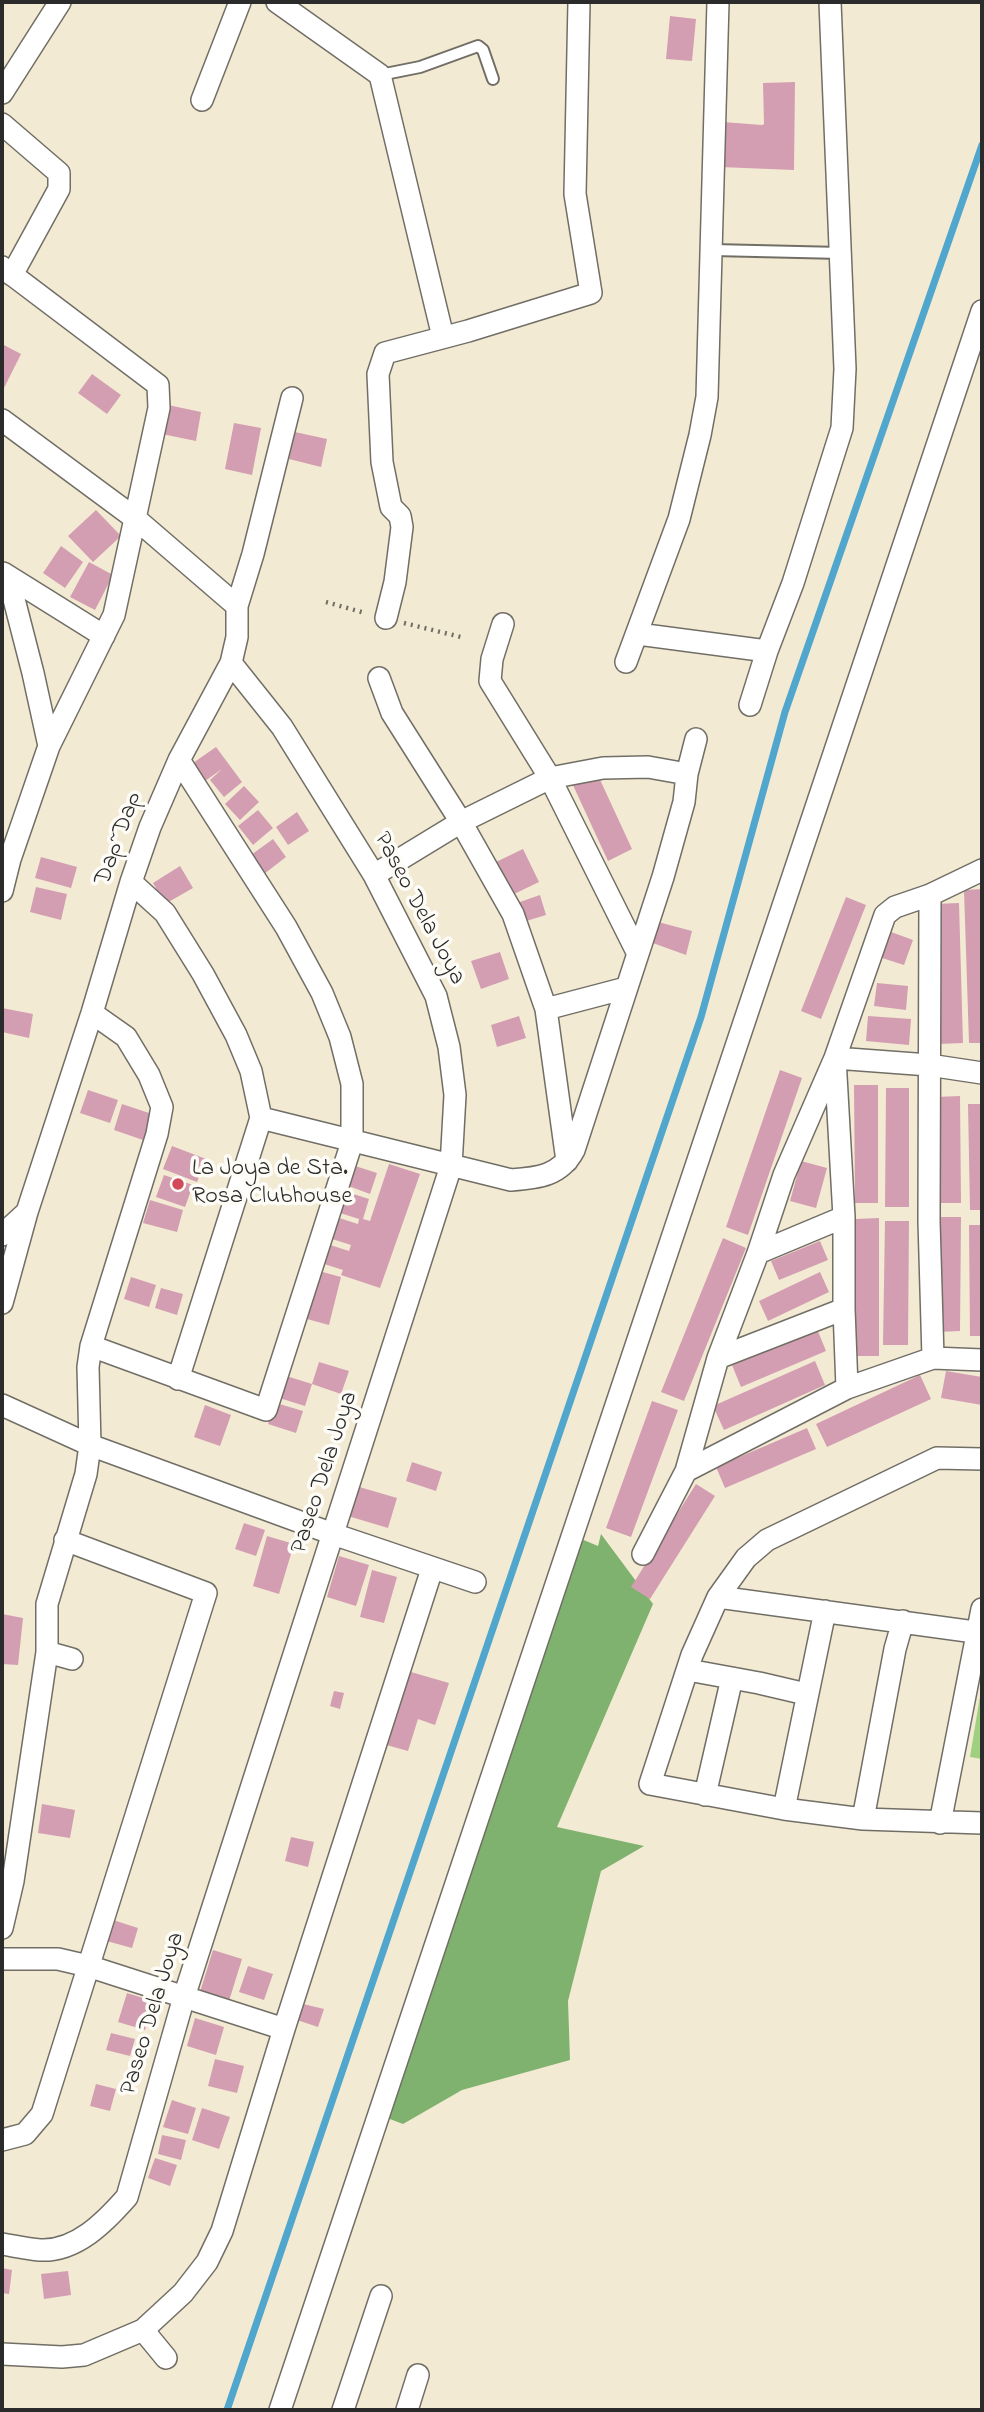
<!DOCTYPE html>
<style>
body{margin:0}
#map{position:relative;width:984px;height:2412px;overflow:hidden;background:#f3ead3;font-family:"Indie Flower",sans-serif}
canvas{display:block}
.frame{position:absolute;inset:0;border:4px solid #2b2b2b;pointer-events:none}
</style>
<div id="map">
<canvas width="984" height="2412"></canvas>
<div class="frame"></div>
</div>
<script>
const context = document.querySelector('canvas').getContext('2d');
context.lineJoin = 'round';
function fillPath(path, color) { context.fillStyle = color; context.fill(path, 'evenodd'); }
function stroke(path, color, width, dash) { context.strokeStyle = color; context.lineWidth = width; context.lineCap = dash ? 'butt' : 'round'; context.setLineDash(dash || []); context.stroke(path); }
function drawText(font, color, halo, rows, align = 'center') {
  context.font = font + ' "Indie Flower",sans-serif'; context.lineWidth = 7; context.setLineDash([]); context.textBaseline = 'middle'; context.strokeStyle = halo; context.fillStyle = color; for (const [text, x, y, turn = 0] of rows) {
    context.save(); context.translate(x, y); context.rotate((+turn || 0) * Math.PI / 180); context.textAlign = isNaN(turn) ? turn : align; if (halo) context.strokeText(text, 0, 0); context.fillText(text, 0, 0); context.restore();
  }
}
fillPath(new Path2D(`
 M 982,1684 L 982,1759 L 970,1757 Z`), '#9ed07f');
fillPath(new Path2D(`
 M 562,1531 L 598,1546 L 601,1534 L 653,1604 L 557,1827 L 644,1846 L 601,1871 L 568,2001 L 570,2060 L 462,2090 L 403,2124 L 382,2116 Z`), '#7eb26e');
stroke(new Path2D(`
 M 227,2410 L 701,1017 L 785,712 L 982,145`), '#50a6cc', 7);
fillPath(new Path2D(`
 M 670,16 L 696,19 L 692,61 L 666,59 Z
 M 795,82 L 794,170 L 720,167 L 723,122 L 762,125 L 764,124 L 763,83 Z
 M 2,344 L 21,354 L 4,388 L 2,387 Z
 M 92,374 L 121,395 L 107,414 L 78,393 Z
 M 168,405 L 201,412 L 196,441 L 162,434 Z
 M 234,423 L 261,428 L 252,475 L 225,469 Z
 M 295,432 L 327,439 L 321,467 L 289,459 Z
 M 96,510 L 121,536 L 93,562 L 68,536 Z
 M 61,546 L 83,562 L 65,588 L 43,573 Z
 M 89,562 L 113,575 L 95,610 L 70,597 Z
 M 216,747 L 242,782 L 224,797 L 210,780 L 222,769 L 205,781 L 193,763 Z
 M 596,771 L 632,849 L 608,861 L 572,783 Z
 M 244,786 L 259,802 L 240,820 L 225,804 Z
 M 258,810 L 273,828 L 253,845 L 238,826 Z
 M 297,812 L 309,831 L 288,845 L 276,827 Z
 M 273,839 L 286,857 L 264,874 L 251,855 Z
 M 523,849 L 539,882 L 512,895 L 496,862 Z
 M 41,857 L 77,867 L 71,888 L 35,878 Z
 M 180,866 L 193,888 L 165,904 L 153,883 Z
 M 36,887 L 67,894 L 61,920 L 30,912 Z
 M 982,889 L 982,1043 L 969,1043 L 964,890 Z
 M 540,895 L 546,915 L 523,922 L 517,903 Z
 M 846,897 L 866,905 L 821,1019 L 801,1011 Z
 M 959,903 L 963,1043 L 939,1044 L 935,904 Z
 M 658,922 L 692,931 L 686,955 L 650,942 Z
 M 891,932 L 913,940 L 904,965 L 882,958 Z
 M 500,952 L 509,979 L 481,989 L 471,961 Z
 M 877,983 L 908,986 L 906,1010 L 874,1006 Z
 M 2,1008 L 33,1014 L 29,1038 L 2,1032 Z
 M 519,1016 L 526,1038 L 497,1047 L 491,1025 Z
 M 868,1016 L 911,1019 L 909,1045 L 866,1041 Z
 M 780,1070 L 802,1078 L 748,1235 L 726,1227 Z
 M 854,1085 L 878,1085 L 878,1203 L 855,1203 Z
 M 886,1088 L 909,1088 L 909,1207 L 885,1207 Z
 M 88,1090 L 118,1100 L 110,1123 L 80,1113 Z
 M 960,1096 L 961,1203 L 936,1203 L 935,1097 Z
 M 122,1104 L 152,1114 L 143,1140 L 114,1130 Z
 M 968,1104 L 982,1104 L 982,1210 L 970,1210 Z
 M 172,1146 L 206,1159 L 197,1182 L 163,1169 Z
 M 801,1161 L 827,1168 L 816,1208 L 790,1201 Z
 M 389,1164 L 420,1174 L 380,1288 L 341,1275 L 343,1270 L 321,1263 L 327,1244 L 349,1251 L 351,1245 L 329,1238 L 336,1217 L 358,1224 L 359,1219 L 337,1212 L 344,1191 L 369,1199 L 363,1219 L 370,1221 Z
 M 352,1165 L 377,1173 L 370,1194 L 346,1185 Z
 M 164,1175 L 193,1185 L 185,1207 L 156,1197 Z
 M 150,1200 L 183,1210 L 177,1232 L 143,1223 Z
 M 937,1217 L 961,1217 L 960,1331 L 937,1332 Z
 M 879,1218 L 879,1356 L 855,1356 L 855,1219 Z
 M 885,1221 L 909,1221 L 908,1345 L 883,1345 Z
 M 969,1225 L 982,1225 L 982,1336 L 970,1336 Z
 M 723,1238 L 746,1248 L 684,1401 L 661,1392 Z
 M 820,1241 L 828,1260 L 779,1280 L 771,1261 Z
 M 319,1271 L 341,1277 L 329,1325 L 307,1319 Z
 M 820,1272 L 829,1292 L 768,1321 L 759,1301 Z
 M 131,1277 L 156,1285 L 149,1307 L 124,1299 Z
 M 161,1288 L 183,1294 L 177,1315 L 155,1308 Z
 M 817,1329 L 826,1351 L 741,1387 L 732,1365 Z
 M 815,1361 L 825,1385 L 724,1430 L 713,1406 Z
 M 319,1362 L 349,1371 L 341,1394 L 312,1384 L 305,1406 L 273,1396 L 280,1374 L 312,1384 Z
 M 946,1371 L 982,1377 L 982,1405 L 941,1398 Z
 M 920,1375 L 931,1399 L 827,1447 L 816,1424 Z
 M 652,1401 L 678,1410 L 631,1537 L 606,1528 Z
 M 276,1403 L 303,1411 L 296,1433 L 268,1424 Z
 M 205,1405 L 231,1415 L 220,1446 L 194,1437 Z
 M 807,1428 L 816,1449 L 725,1488 L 716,1467 Z
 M 412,1462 L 442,1472 L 436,1491 L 406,1481 Z
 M 696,1484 L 715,1496 L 650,1599 L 631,1587 Z
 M 356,1486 L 397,1498 L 388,1528 L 348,1516 Z
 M 244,1523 L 265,1530 L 256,1556 L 235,1549 Z
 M 267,1536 L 294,1544 L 279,1594 L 253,1586 Z
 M 339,1556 L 369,1565 L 356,1606 L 327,1597 Z
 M 372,1570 L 397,1577 L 384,1623 L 360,1617 Z
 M 2,1614 L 23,1618 L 18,1665 L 2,1664 Z
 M 404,1670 L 449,1683 L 435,1725 L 418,1719 L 408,1751 L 383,1744 Z
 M 334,1691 L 344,1693 L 340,1709 L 330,1706 Z
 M 42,1804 L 75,1810 L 70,1838 L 38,1833 Z
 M 291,1837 L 314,1842 L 308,1867 L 285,1861 Z
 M 110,1919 L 138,1928 L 132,1948 L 103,1940 Z
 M 213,1950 L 242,1959 L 229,2001 L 200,1992 Z
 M 248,1966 L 273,1974 L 264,2000 L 239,1992 Z
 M 127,1993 L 153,2001 L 145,2030 L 118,2022 Z
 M 299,2003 L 324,2009 L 318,2027 L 294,2019 Z
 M 195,2018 L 224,2027 L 216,2055 L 187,2046 Z
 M 111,2033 L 135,2039 L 130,2056 L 106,2050 Z
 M 215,2059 L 244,2066 L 237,2093 L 208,2086 Z
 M 96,2084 L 116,2089 L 110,2111 L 90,2106 Z
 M 172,2100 L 196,2108 L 188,2134 L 163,2127 Z
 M 202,2108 L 230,2117 L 219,2149 L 192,2140 Z
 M 162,2135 L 186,2140 L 181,2160 L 158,2154 Z
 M 155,2158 L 177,2165 L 170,2186 L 148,2178 Z
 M 2,2268 L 12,2270 L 9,2294 L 2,2293 Z
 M 68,2271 L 71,2295 L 44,2299 L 41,2274 Z`), '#d39eb1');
const lane = new Path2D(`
 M 380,75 L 420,67 L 478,46 L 483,50 L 493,79
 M 713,250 L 841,253`);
const street = new Path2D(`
 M 277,2 L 380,75 L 443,337
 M 2,93 L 60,2
 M 202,100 L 240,2
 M 2,124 L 59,173 L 59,189 L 12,275
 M 2,267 L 158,385 L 159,408 L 114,615 L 49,746 L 10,859 L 2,891
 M 2,420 L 136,519 L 237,606
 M 3,573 L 104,636
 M 8,576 L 33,673 L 49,746
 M 386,618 L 395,582 L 402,527 L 400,516 L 391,507 L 382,462 L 378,374 L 385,353 L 468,331 L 591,293 L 575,194 L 579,2
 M 503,624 L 492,659 L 490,681 L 550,778 L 637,952
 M 638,634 L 767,651
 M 626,662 L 679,519 L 700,435 L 707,397 L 718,2
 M 379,678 L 392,713 L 461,822 L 513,914 L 546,1009 L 567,1161
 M 750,705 L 767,651 L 793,583 L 842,428 L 845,369 L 830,2
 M 982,870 L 930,895 L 895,907 L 885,915 L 835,1058 L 929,1065 L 982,1073
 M 374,875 L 461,822 L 550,778 L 603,768 L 648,767 L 687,774
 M 131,882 L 165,913 L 203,974 L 236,1035 L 251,1071 L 261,1118 L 178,1379
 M 930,895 L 929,1221 L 933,1358
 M 546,1009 L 626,988
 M 261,1118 L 511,1180 C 538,1178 560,1176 574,1150 L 663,877 L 684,802 L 687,774 L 696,739
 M 2,1235 L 27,1212
 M 758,1253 L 844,1217
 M 2,1303 L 27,1212 L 92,1013 L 131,882 L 150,827 L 179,760 L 231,663 L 237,637 L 237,606 L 253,554 L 292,398
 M 91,1346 L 266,1410 L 352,1142 L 352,1084 L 340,1037 L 322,993 L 286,927 L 179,760
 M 718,1358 L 844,1309
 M 847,1388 L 844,1309 L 844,1217 L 835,1058 L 784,1175 L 758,1253 L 718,1358 L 686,1471 L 847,1388 L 933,1358 L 982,1360
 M 2,1405 L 90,1445 L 333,1534 L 475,1582
 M 982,1459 L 937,1458 L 767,1540 L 746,1558 L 718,1597 L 692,1655 L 650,1784 L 784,1809 L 863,1819 L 982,1823
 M 643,1554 L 686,1471
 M 718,1597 L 982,1633
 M 47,1652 L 72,1659
 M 688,1670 L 759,1683 L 806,1694
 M 705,1795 L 732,1678
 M 784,1809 L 825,1611
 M 863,1819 L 895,1649 L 903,1621
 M 940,1823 L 982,1609
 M 2,1928 L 13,1881 L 47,1652 L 47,1604 L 86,1474 L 90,1445 L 88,1367 L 91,1346 L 157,1134 L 162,1107 L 149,1075 L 126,1037 L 92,1013
 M 2,1959 L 58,1959 L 88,1966 L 284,2029
 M 2,2140 L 25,2134 L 42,2114 L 206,1593 L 65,1540
 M 2,2244 C 14,2246 28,2249 40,2250 C 76,2252 105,2222 127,2197 L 184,1997 L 451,1166 L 455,1095 L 449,1047 L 436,996 L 374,875 L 282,727 L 231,663
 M 143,2330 L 166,2358
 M 2,2354 L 62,2357 L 84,2355 L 143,2330 L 183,2293 L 207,2262 L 222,2231 L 284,2029 L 432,1569
 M 280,2410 L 982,311
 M 343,2410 L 381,2296
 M 407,2410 L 418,2375`);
stroke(lane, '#716e66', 14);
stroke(street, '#716e66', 24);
stroke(new Path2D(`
 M 326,602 L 365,613
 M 404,623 L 461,637`), '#716e66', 4.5, [2, 5]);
stroke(lane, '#fff', 10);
stroke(street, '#fff', 21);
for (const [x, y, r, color] of [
 [178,1184,7,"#d1495b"]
]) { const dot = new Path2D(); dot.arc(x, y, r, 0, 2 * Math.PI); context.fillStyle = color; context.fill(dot); stroke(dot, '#fdfcf7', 2.5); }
drawText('24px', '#2b2b2b', '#fdfcf7', [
 ["Dap~Dap",120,839,-70],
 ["Paseo Dela Joya",418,909,62],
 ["Paseo Dela Joya",326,1473,-72],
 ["Paseo Dela Joya",154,2014,-73]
]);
drawText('24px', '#2b2b2b', '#fdfcf7', [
 ["La Joya de Sta.",192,1170],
 ["Rosa Clubhouse",192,1198]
], 'left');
</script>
